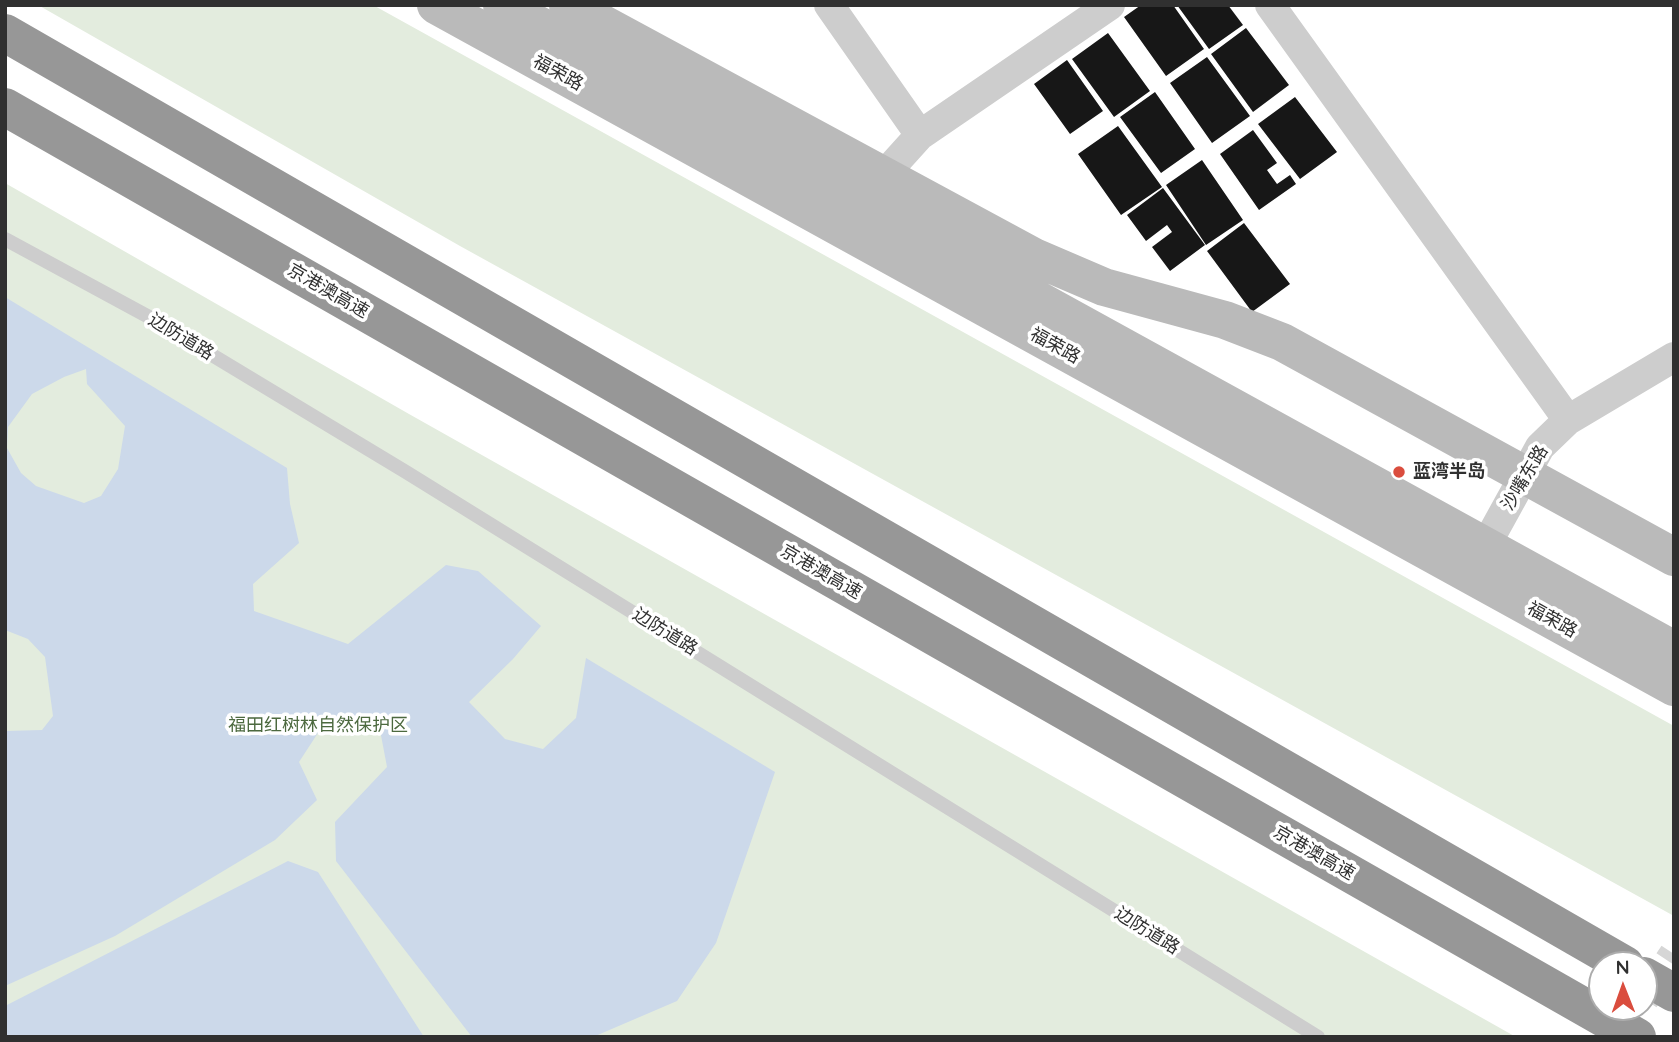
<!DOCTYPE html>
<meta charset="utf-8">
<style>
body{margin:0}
#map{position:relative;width:1679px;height:1042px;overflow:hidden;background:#fff;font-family:Quicksand,sans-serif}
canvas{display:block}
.frame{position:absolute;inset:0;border:7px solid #303030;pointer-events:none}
.north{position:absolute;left:1588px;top:951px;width:70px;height:70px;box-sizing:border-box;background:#fff;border:2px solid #acacac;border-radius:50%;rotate:359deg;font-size:19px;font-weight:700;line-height:28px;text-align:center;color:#303030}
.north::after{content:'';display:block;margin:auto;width:24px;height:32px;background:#da4d3e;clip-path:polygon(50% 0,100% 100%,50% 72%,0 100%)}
</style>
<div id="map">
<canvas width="1679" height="1042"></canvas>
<div class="frame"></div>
<div class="north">N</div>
</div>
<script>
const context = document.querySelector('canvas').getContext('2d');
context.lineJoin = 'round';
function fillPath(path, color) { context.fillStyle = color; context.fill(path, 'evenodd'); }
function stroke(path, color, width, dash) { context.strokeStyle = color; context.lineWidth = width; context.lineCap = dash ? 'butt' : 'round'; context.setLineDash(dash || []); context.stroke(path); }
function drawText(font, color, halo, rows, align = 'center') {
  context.font = font + ' Quicksand,"Noto Sans SC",sans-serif'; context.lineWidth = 7; context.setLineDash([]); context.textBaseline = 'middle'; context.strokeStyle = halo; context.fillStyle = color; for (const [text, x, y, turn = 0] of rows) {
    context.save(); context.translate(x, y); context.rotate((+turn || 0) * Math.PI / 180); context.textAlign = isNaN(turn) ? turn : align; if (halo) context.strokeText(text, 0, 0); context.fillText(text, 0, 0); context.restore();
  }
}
fillPath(new Path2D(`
 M 38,5 L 373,5 L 1674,726 L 1674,916 L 460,246 Z
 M 5,183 L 409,414 L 1516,1037 L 5,1037 Z`), '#e3ecde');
fillPath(new Path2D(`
 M 5,297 L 287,468 L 290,504 L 299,543 L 253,584 L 254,611 L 348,644 L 446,565 L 478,571 L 541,626 L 513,659 L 469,702 L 505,739 L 543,749 L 576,718 L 586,658 L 775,772 L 716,943 L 677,1001 L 593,1037 L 472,1037 L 336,861 L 335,822 L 387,767 L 380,730 L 329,716 L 299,762 L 317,800 L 275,840 L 115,936 L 5,986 L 5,731 L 42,730 L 53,716 L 45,657 L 28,639 L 5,630 ZM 86,369 L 87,384 L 125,426 L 118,469 L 101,496 L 84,503 L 36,486 L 21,473 L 7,448 L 8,427 L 32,394 L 64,377 Z
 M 288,861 L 318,872 L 424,1037 L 5,1037 L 5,1006 Z`), '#ccd9ea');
fillPath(new Path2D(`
 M 1141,5 L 1173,5 L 1204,49 L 1166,76 L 1124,17 Z
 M 1177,5 L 1228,5 L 1243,25 L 1209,49 Z
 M 1246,28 L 1289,85 L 1253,112 L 1211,54 Z
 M 1108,33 L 1150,91 L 1114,117 L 1072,59 Z
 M 1207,57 L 1250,116 L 1212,143 L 1170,83 Z
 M 1067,60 L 1103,111 L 1070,134 L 1034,84 Z
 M 1155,92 L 1195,149 L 1161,173 L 1120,117 Z
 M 1295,97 L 1337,152 L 1300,179 L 1258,124 Z
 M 1118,126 L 1162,187 L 1121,215 L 1078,154 Z
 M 1253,130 L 1277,163 L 1267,170 L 1277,184 L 1290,175 L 1296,184 L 1259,210 L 1220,154 Z
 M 1202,160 L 1243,220 L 1206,245 L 1166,185 Z
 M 1163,188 L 1205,245 L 1170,271 L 1152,247 L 1172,232 L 1167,225 L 1146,241 L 1127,215 Z
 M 1244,223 L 1290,284 L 1252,312 L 1207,251 Z`), '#171717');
stroke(new Path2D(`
 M 1644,999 L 1674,954`), '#d6d6d6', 30, [30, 15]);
stroke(new Path2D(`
 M 5,239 L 149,317 L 406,472 L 1318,1037`), '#cdcdcd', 14);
stroke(new Path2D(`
 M 829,5 L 920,135
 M 1270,5 L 1568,420
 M 883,176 L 920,135 L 1110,5
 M 1475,565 L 1540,447 L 1568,420 L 1674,357`), '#cdcdcd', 30);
stroke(new Path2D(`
 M 436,5 L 1674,687
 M 502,5 L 1674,650
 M 568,5 L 1034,257 L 1104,287 L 1225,320 L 1282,342 L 1674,557`), '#bababa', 38);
stroke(new Path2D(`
 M 5,33 L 1625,965
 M 5,107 L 1637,1037
 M 1644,976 L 1674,993`), '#979797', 38);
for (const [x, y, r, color] of [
 [1399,472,7,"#da4d3e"]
]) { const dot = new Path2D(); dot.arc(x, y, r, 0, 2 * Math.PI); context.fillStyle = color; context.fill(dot); stroke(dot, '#fff', 2.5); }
drawText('18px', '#303030', '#fff', [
 ["福荣路",558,73,29],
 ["京港澳高速",328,291,30],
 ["边防道路",181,337,31],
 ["福荣路",1055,346,29],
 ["沙嘴东路",1525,478,-59],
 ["京港澳高速",821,572,30],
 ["福荣路",1552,620,29],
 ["边防道路",665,632,32],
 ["京港澳高速",1314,853,30],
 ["边防道路",1147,931,32]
]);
drawText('bold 18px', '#303030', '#fff', [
 ["蓝湾半岛",1413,472]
], 'left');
drawText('18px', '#4c693f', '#fff', [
 ["福田红树林自然保护区",318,726]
]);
</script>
